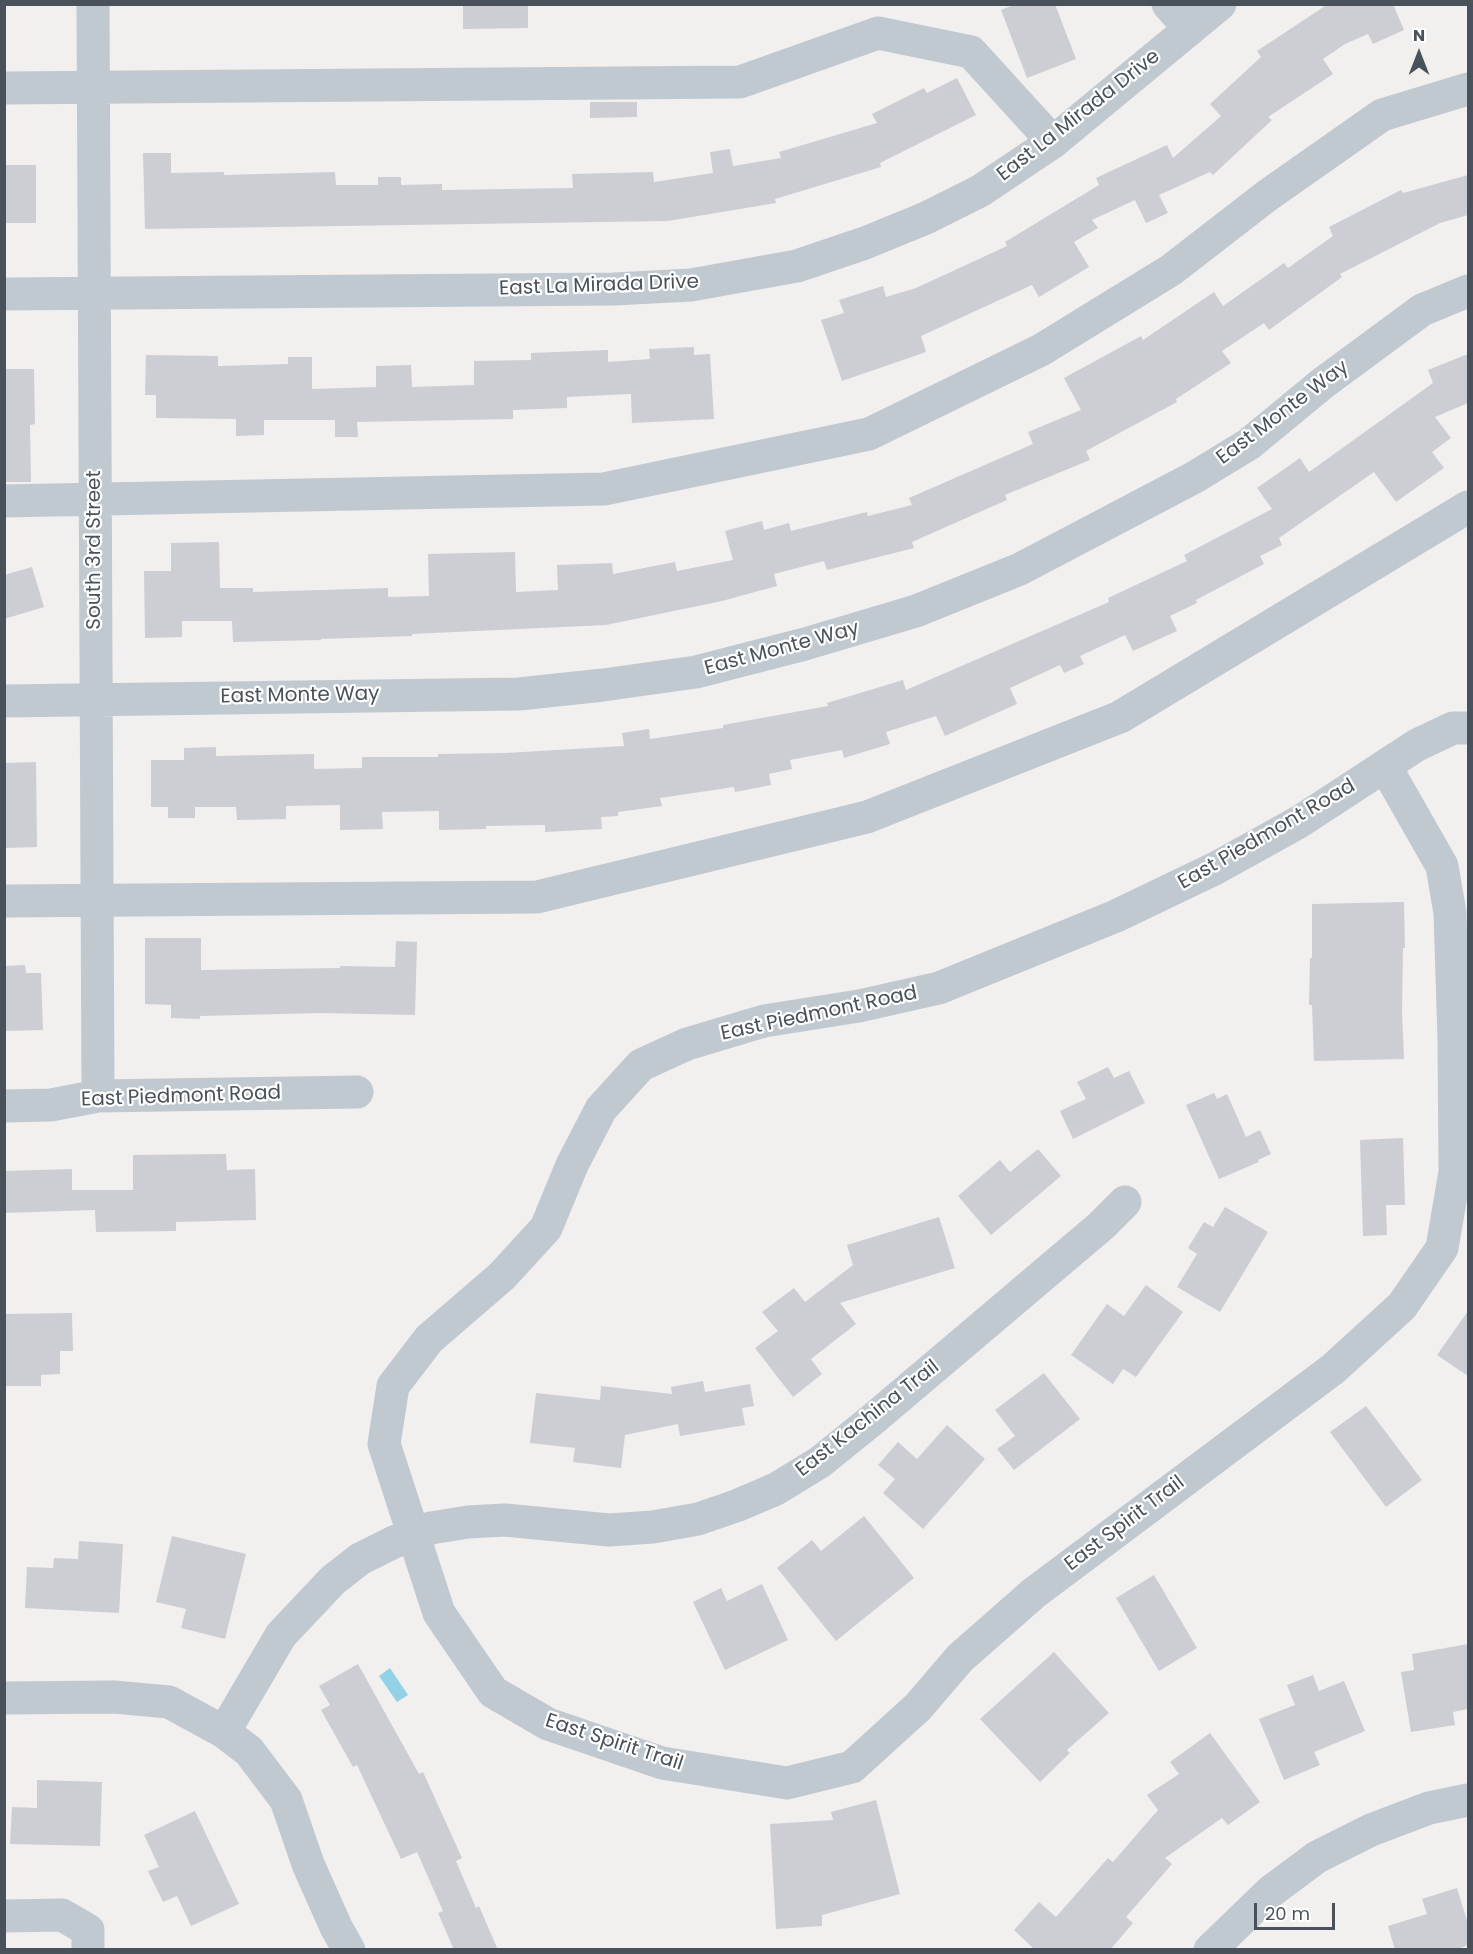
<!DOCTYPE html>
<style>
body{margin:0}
#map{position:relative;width:1473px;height:1954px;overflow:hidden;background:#f2efef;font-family:Poppins,sans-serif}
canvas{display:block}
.frame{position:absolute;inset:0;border:6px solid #49525b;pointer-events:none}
.north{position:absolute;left:1389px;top:24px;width:60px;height:60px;-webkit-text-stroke:4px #fff;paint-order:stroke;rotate:0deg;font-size:16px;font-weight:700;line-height:24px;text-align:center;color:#49525b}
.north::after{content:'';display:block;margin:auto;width:21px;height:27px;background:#49525b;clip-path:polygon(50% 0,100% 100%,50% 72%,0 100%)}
.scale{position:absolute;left:1254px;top:1903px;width:81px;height:27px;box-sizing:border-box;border:3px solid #49525b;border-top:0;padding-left:8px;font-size:18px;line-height:21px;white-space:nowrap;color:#49525b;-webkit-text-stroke:4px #fff;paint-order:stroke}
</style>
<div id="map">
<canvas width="1473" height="1954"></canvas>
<div class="frame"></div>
<div class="north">N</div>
<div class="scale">20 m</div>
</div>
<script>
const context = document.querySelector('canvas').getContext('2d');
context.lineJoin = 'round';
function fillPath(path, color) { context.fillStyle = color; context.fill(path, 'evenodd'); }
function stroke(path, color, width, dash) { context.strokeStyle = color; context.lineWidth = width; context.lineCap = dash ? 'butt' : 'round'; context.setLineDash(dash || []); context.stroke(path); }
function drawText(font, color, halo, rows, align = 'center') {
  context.font = font + ' Poppins,sans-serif'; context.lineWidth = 4.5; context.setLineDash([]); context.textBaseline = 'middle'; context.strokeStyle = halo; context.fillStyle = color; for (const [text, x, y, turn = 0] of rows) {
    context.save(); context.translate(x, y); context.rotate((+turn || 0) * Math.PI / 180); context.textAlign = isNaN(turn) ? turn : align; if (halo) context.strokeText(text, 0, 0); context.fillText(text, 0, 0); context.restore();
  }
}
fillPath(new Path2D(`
 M 390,1668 L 408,1695 L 397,1702 L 379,1676 Z`), '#91d2e6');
fillPath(new Path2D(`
 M 463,4 L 528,4 L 528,28 L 463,29 Z
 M 1016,4 L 1055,4 L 1076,59 L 1027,78 L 1001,10 Z
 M 1328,4 L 1393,4 L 1404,30 L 1373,44 L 1368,34 L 1345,44 L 1323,59 L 1333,74 L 1268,117 L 1272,120 L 1213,175 L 1210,172 L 1159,195 L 1168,213 L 1146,223 L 1135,200 L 1092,220 L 1098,228 L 1074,242 L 1089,267 L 1039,297 L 1032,285 L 921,336 L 926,352 L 842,381 L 821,320 L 844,313 L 839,300 L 883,286 L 886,297 L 916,288 L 1007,246 L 1005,242 L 1099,185 L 1096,178 L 1167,145 L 1173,158 L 1221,116 L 1210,104 L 1261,57 L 1257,51 Z
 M 957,78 L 976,115 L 880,163 L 881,167 L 775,199 L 776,203 L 668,221 L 145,229 L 143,153 L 171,153 L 171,173 L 224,172 L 224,175 L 335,172 L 336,185 L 378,185 L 378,177 L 401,177 L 401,185 L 442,184 L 442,190 L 573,188 L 572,174 L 653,172 L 654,182 L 713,173 L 710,152 L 730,149 L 733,166 L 781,158 L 779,152 L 877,123 L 872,114 L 924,88 L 927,93 Z
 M 590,102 L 637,102 L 637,117 L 590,118 Z
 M 4,165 L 36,165 L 36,223 L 4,223 Z
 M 1468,175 L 1468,215 L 1440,223 L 1340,274 L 1342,277 L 1269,330 L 1264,323 L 1222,351 L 1231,363 L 1176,399 L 1177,402 L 1086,451 L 1090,460 L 1005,495 L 1007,500 L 912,542 L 914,548 L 827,570 L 824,561 L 774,574 L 777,586 L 722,601 L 606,625 L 412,634 L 412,636 L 321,639 L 321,640 L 233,642 L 232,621 L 182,621 L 182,637 L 145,638 L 144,571 L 171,571 L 171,543 L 219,542 L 220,588 L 253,588 L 253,592 L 388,588 L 388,597 L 429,596 L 428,554 L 515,552 L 516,592 L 558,590 L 557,565 L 612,563 L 613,574 L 675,562 L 677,571 L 733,560 L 725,531 L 762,521 L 764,530 L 789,523 L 791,531 L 867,512 L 868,516 L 912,505 L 909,498 L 1033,444 L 1028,432 L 1081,410 L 1064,378 L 1141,336 L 1143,340 L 1214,292 L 1223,306 L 1284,263 L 1288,268 L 1333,236 L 1329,227 L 1401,190 L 1403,193 Z
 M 694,347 L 694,355 L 710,354 L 714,419 L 632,423 L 631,394 L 567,397 L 567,408 L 513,410 L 513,419 L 357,422 L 358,437 L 335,437 L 335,420 L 264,420 L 264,435 L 236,436 L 236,419 L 156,418 L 156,395 L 145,395 L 146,355 L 218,356 L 218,366 L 288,364 L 288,357 L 312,357 L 312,389 L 376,387 L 376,366 L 411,365 L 412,387 L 474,385 L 474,361 L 531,360 L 531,353 L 608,350 L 608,362 L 650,359 L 649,349 Z
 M 1468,354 L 1468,403 L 1435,417 L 1451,438 L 1432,452 L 1444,468 L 1396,502 L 1374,472 L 1279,538 L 1282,545 L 1260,556 L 1264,564 L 1196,600 L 1197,603 L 1170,616 L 1177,631 L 1133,651 L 1125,635 L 1080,656 L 1084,664 L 1064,673 L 1060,665 L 1010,688 L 1017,704 L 945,736 L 936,716 L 886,732 L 890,744 L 844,758 L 842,750 L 790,760 L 792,769 L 769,774 L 771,785 L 735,792 L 734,787 L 660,798 L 662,806 L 618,812 L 618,816 L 601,817 L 602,829 L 545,832 L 545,825 L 486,826 L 486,829 L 439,830 L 439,811 L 382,812 L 383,829 L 340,830 L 340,805 L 286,806 L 286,819 L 237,820 L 236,807 L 195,807 L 195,818 L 168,818 L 168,807 L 151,807 L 151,760 L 184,760 L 184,748 L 216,747 L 216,756 L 314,754 L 314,769 L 362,768 L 362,757 L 438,757 L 438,754 L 506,753 L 624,746 L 622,733 L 649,729 L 650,739 L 723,728 L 723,725 L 828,706 L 827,703 L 903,680 L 906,690 L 1109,602 L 1108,598 L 1187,561 L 1184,555 L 1272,509 L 1257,488 L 1300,458 L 1309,472 L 1433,383 L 1428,370 Z
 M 4,369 L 34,369 L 35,424 L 30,425 L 31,482 L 4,482 Z
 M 32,567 L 44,607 L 4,619 L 4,575 Z
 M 36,762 L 37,847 L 4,848 L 4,763 Z
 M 1404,902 L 1405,948 L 1403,948 L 1402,1013 L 1404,1059 L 1314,1061 L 1312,1005 L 1309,1005 L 1310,958 L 1312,958 L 1312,904 Z
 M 145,938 L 201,938 L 201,970 L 340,968 L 340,966 L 395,967 L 396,941 L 417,942 L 415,1015 L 320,1013 L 200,1016 L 200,1019 L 171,1018 L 171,1005 L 145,1004 Z
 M 25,965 L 26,973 L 41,973 L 43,1030 L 4,1031 L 4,966 Z
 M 1108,1067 L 1114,1078 L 1129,1071 L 1145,1103 L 1073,1139 L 1060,1111 L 1086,1099 L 1077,1082 Z
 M 1214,1093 L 1217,1099 L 1227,1094 L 1246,1137 L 1260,1130 L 1271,1154 L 1258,1160 L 1259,1162 L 1219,1179 L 1186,1105 Z
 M 1403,1138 L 1405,1205 L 1386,1205 L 1387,1235 L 1363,1236 L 1360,1140 Z
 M 1038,1149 L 1061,1176 L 991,1235 L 958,1196 L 1000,1160 L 1010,1172 Z
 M 226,1154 L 227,1170 L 255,1169 L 256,1220 L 176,1222 L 176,1231 L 96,1232 L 95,1210 L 4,1213 L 4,1171 L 72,1169 L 72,1190 L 133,1190 L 133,1155 Z
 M 1225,1207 L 1268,1232 L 1220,1312 L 1177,1287 L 1197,1254 L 1188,1248 L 1204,1222 L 1213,1227 Z
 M 939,1217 L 955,1268 L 840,1303 L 856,1324 L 811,1359 L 822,1374 L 793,1397 L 755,1348 L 778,1331 L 762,1312 L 794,1288 L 805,1302 L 853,1265 L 847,1245 Z
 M 1146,1285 L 1183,1312 L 1136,1377 L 1123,1369 L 1113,1384 L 1071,1355 L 1107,1304 L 1124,1316 Z
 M 1468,1311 L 1468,1376 L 1437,1355 Z
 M 72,1313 L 73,1351 L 60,1351 L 60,1374 L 41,1375 L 41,1386 L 4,1386 L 4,1314 Z
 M 1044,1373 L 1080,1419 L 1014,1470 L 997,1449 L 1015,1436 L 995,1410 Z
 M 703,1381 L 705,1392 L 750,1384 L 754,1406 L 742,1408 L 745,1425 L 680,1436 L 678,1424 L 625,1435 L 621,1468 L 573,1462 L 575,1448 L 530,1443 L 536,1393 L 600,1400 L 601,1386 L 672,1394 L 671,1387 Z
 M 1366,1406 L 1422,1480 L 1386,1507 L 1330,1432 Z
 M 947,1425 L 985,1459 L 923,1529 L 883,1493 L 895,1479 L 878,1465 L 898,1442 L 917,1459 Z
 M 864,1516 L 914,1578 L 836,1641 L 777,1568 L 812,1540 L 821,1551 Z
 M 172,1536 L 246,1554 L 225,1639 L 181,1628 L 186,1609 L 156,1602 Z
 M 79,1541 L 123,1544 L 119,1613 L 25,1608 L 27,1567 L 53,1568 L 54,1558 L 78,1559 Z
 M 1154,1575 L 1197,1648 L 1159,1671 L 1116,1598 Z
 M 762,1584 L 788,1640 L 725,1670 L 693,1602 L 721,1588 L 727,1601 Z
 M 1468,1644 L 1468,1709 L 1453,1712 L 1455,1725 L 1411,1732 L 1401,1672 L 1414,1670 L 1412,1654 Z
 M 1054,1652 L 1109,1713 L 1067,1750 L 1070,1753 L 1040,1782 L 980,1719 Z
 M 358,1664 L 419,1774 L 423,1772 L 462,1858 L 456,1861 L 476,1908 L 479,1906 L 498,1950 L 454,1950 L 438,1913 L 443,1911 L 417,1852 L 401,1859 L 357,1765 L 353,1767 L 321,1710 L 330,1705 L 319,1686 Z
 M 1313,1675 L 1319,1691 L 1344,1681 L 1365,1731 L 1314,1752 L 1320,1765 L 1284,1780 L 1259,1719 L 1295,1705 L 1287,1685 Z
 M 1210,1733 L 1260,1802 L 1228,1825 L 1222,1818 L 1165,1858 L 1172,1864 L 1126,1917 L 1133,1923 L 1110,1950 L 1035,1950 L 1014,1930 L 1039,1902 L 1056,1917 L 1108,1858 L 1113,1862 L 1158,1810 L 1147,1795 L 1179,1774 L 1170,1762 Z
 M 37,1780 L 102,1782 L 100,1846 L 10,1844 L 12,1807 L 37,1808 Z
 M 876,1800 L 900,1894 L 822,1915 L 822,1926 L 776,1929 L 770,1824 L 833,1820 L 831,1812 Z
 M 195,1811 L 239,1904 L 191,1926 L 177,1896 L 163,1902 L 148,1871 L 159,1867 L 144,1835 Z
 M 1457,1888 L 1468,1924 L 1468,1945 L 1456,1950 L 1395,1950 L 1388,1926 L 1427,1914 L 1422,1899 Z`), '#ccced3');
stroke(new Path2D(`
 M 93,4 L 98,1096
 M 1168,4 L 1190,29
 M 4,88 L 740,82 L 878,33 L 971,52 L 1053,142
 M 4,294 L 614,289 L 691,285 L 797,266 L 865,243 L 926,218 L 980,191 L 1053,142 L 1220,4
 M 4,501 L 604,489 L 869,434 L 1041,350 L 1171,270 L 1268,195 L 1382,115 L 1468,89
 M 4,701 L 519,694 L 603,685 L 696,672 L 805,644 L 916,611 L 1020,569 L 1195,477 L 1249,444 L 1323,383 L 1422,310 L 1468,291
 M 1385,766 L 1442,866 L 1450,913 L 1454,1040 L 1455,1172 L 1442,1248 L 1402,1306 L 1333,1369 L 1034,1593 L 960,1658 L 918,1707 L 852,1767 L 787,1783 L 662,1763 L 548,1724 L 493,1692 L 439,1613 L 384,1444 L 393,1386 L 429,1339 L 502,1276 L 546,1228 L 572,1165 L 601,1109 L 641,1065 L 687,1044 L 764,1021 L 859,1006 L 939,988 L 1116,916 L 1216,868 L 1299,822 L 1417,745 L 1453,728 L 1468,728
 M 4,901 L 537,897 L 867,817 L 1120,717 L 1468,507
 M 4,1106 L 51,1105 L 98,1096 L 357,1092
 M 4,1698 L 114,1697 L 169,1702 L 224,1732 L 249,1751 L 286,1800 L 308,1864 L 336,1927 L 349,1950
 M 224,1732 L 281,1635 L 333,1580 L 360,1559 L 394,1542 L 431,1528 L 468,1522 L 505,1520 L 609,1530 L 653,1527 L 698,1519 L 736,1506 L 776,1489 L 820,1462 L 872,1420 L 1101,1226 L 1125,1202
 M 4,1916 L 62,1915 L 88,1930 L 88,1950
 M 1210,1950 L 1270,1892 L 1317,1857 L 1371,1830 L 1429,1808 L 1468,1800`), '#c1c9d0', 33);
drawText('20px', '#49525b', '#fff', [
 ["East La Mirada Drive",1079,116,-38],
 ["East La Mirada Drive",599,286,-2],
 ["East Monte Way",1283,413,-37],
 ["South 3rd Street",95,550,-90],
 ["East Monte Way",782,649,-15],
 ["East Monte Way",300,696,-1],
 ["East Piedmont Road",1267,835,-30],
 ["East Piedmont Road",819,1014,-12],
 ["East Piedmont Road",181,1097,-2],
 ["East Kachina Trail",868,1419,-38],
 ["East Spirit Trail",1125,1524,-37],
 ["East Spirit Trail",614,1743,18]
]);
</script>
